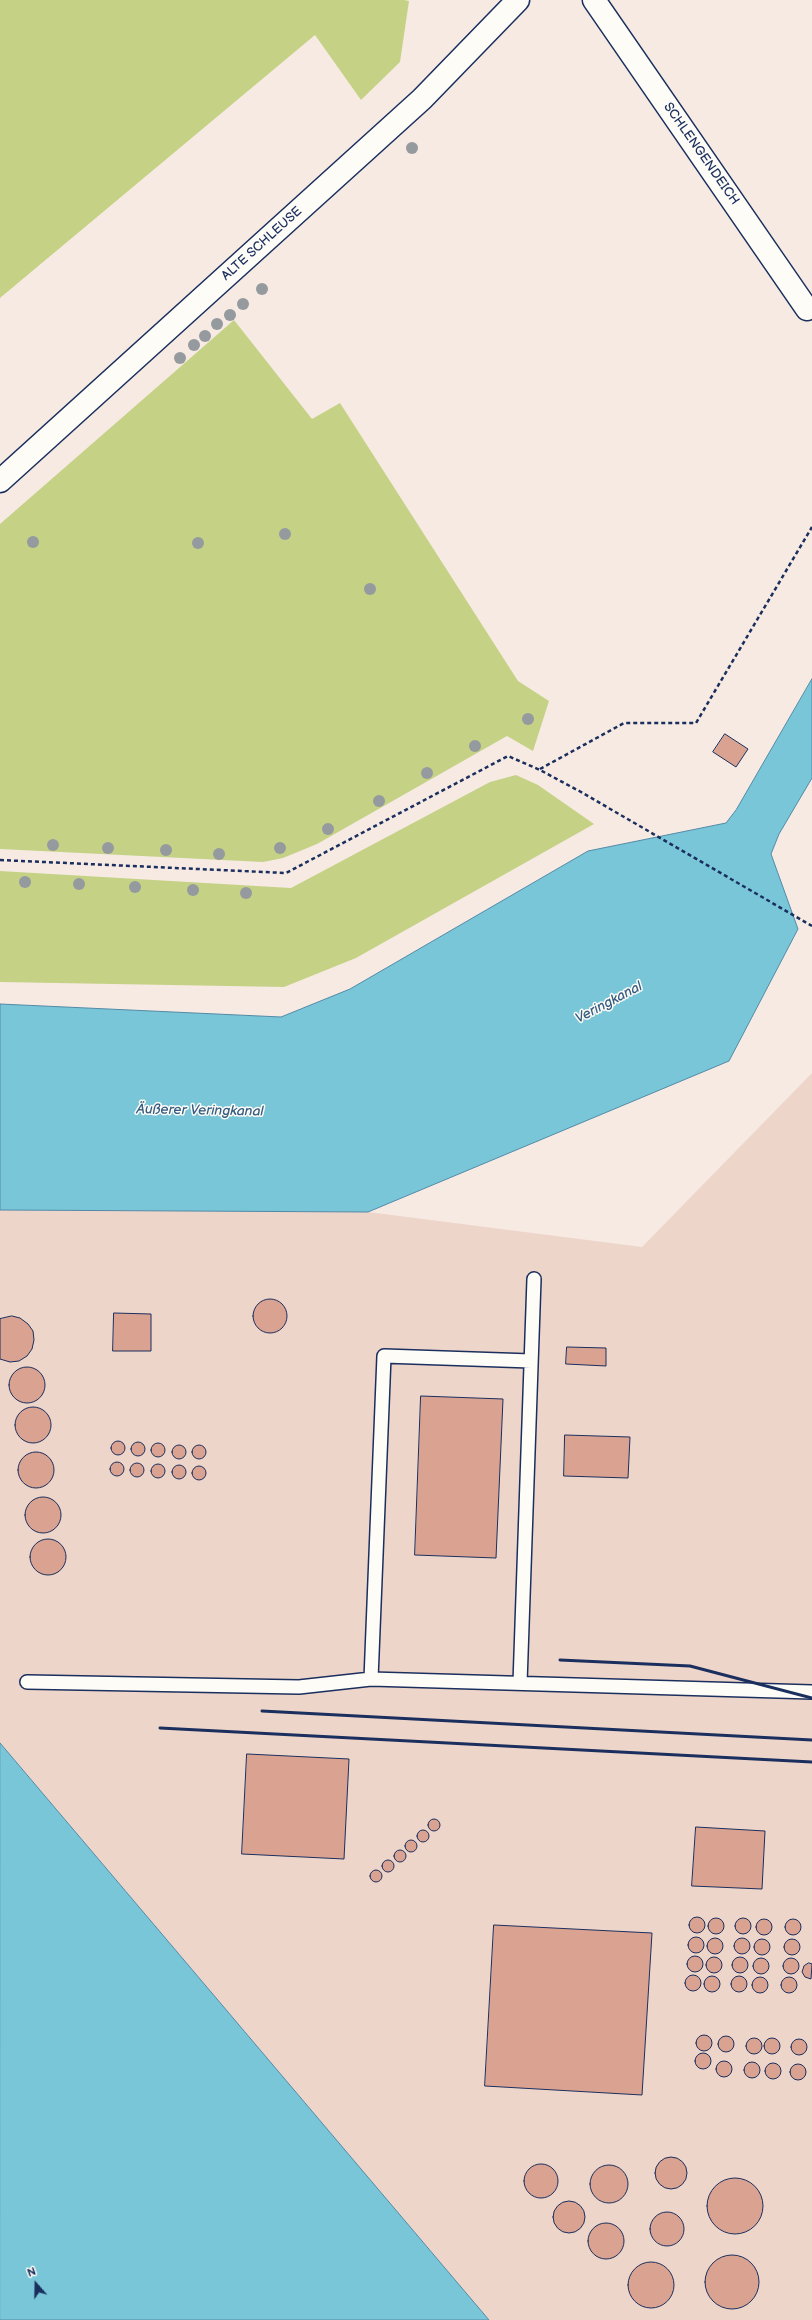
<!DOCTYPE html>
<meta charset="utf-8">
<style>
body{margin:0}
#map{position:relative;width:812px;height:2320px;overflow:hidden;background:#f6eae3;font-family:"Balsamiq Sans",sans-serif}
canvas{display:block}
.north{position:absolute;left:16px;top:2264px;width:40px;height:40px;-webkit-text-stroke:3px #fdfcf7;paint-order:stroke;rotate:340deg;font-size:11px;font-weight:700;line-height:16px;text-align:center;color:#1b2f5e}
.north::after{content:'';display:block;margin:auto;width:14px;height:18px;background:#1b2f5e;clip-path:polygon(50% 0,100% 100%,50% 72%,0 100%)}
</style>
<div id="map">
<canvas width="812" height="2320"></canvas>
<div class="north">N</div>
</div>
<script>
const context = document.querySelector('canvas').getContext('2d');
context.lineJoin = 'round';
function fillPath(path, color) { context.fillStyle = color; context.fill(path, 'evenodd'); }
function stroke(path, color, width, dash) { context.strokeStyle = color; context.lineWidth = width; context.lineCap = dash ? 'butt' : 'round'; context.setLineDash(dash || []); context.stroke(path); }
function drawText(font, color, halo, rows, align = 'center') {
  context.font = font + ' "Balsamiq Sans",sans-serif'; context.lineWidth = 3; context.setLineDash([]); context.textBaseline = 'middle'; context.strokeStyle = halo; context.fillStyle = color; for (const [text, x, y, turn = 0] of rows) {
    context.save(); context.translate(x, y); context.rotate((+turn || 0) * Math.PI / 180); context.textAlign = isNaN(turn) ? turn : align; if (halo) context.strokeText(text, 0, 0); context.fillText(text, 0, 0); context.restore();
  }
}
fillPath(new Path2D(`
 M 812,1073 L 812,2320 L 489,2320 L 0,1743 L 0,1210 L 368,1212 L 642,1247 Z`), '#eed5ca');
fillPath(new Path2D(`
 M 0,0 L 404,0 L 409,1 L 400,62 L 361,100 L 315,35 L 0,298 Z
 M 234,320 L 312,419 L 340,403 L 518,681 L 549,701 L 533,751 L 507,736 L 317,844 L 283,858 L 263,862 L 0,849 L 0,524 Z
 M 516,775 L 538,785 L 594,824 L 356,958 L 284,987 L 0,982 L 0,871 L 291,888 L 490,782 Z`), '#c5d286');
const water = new Path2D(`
 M 812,679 L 812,778 L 779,834 L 771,854 L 798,929 L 729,1061 L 368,1212 L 0,1210 L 0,1004 L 281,1017 L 350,989 L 588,851 L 726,823 L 736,810 Z
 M 0,1743 L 489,2320 L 0,2320 Z`);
fillPath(water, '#78c6d7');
stroke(water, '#538aa7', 1);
const building = new Path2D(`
 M 725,734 L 748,749 L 736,767 L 713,752 Z
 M253 1316a17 17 0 1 1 34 0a17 17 0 1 1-34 0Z
 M 114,1313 L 151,1314 L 151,1351 L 113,1351 Z
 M 12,1316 L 20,1318 L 28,1324 L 33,1331 L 34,1340 L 32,1349 L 27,1356 L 19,1361 L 10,1362 L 0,1359 L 0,1319 Z
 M 567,1347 L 606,1348 L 606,1366 L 566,1364 Z
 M9 1385a18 18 0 1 1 36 0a18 18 0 1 1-36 0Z
 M 421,1396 L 503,1399 L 496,1558 L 415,1555 Z
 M15 1425a18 18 0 1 1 36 0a18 18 0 1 1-36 0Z
 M 565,1435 L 630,1437 L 628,1478 L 564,1476 Z
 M111 1448a7 7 0 1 1 14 0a7 7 0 1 1-14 0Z
 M131 1449a7 7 0 1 1 14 0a7 7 0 1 1-14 0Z
 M151 1450a7 7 0 1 1 14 0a7 7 0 1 1-14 0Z
 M192 1452a7 7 0 1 1 14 0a7 7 0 1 1-14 0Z
 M172 1452a7 7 0 1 1 14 0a7 7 0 1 1-14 0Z
 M18 1470a18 18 0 1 1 36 0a18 18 0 1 1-36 0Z
 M110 1469a7 7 0 1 1 14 0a7 7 0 1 1-14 0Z
 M130 1470a7 7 0 1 1 14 0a7 7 0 1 1-14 0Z
 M151 1471a7 7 0 1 1 14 0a7 7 0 1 1-14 0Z
 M172 1472a7 7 0 1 1 14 0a7 7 0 1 1-14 0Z
 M192 1473a7 7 0 1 1 14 0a7 7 0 1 1-14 0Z
 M25 1515a18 18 0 1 1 36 0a18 18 0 1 1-36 0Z
 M30 1557a18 18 0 1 1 36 0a18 18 0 1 1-36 0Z
 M 247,1754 L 349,1759 L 344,1859 L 242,1854 Z
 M428 1825a6 6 0 1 1 12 0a6 6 0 1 1-12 0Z
 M 696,1827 L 765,1831 L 762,1889 L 692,1886 Z
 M417 1836a6 6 0 1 1 12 0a6 6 0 1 1-12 0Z
 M405 1846a6 6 0 1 1 12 0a6 6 0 1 1-12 0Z
 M394 1856a6 6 0 1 1 12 0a6 6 0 1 1-12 0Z
 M382 1866a6 6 0 1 1 12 0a6 6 0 1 1-12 0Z
 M370 1876a6 6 0 1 1 12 0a6 6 0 1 1-12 0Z
 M689 1925a8 8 0 1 1 16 0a8 8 0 1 1-16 0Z
 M735 1926a8 8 0 1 1 16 0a8 8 0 1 1-16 0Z
 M708 1926a8 8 0 1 1 16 0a8 8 0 1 1-16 0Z
 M785 1927a8 8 0 1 1 16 0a8 8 0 1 1-16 0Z
 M756 1927a8 8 0 1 1 16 0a8 8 0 1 1-16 0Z
 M 494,1925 L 652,1933 L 642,2095 L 485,2086 Z
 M688 1945a8 8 0 1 1 16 0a8 8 0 1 1-16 0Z
 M707 1946a8 8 0 1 1 16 0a8 8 0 1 1-16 0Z
 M734 1946a8 8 0 1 1 16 0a8 8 0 1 1-16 0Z
 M784 1947a8 8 0 1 1 16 0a8 8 0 1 1-16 0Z
 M754 1947a8 8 0 1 1 16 0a8 8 0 1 1-16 0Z
 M687 1964a8 8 0 1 1 16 0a8 8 0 1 1-16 0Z
 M706 1965a8 8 0 1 1 16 0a8 8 0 1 1-16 0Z
 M732 1965a8 8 0 1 1 16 0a8 8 0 1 1-16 0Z
 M753 1966a8 8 0 1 1 16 0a8 8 0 1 1-16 0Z
 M783 1966a8 8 0 1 1 16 0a8 8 0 1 1-16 0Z
 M 809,1963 L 812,1964 L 811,1979 L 805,1977 L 802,1972 L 804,1966 Z
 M685 1983a8 8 0 1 1 16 0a8 8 0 1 1-16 0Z
 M731 1984a8 8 0 1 1 16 0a8 8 0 1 1-16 0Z
 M704 1984a8 8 0 1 1 16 0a8 8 0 1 1-16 0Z
 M752 1985a8 8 0 1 1 16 0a8 8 0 1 1-16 0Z
 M781 1985a8 8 0 1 1 16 0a8 8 0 1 1-16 0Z
 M696 2043a8 8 0 1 1 16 0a8 8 0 1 1-16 0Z
 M718 2044a8 8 0 1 1 16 0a8 8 0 1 1-16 0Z
 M746 2046a8 8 0 1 1 16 0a8 8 0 1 1-16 0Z
 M764 2046a8 8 0 1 1 16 0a8 8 0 1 1-16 0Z
 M791 2047a8 8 0 1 1 16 0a8 8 0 1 1-16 0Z
 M695 2061a8 8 0 1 1 16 0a8 8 0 1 1-16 0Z
 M716 2069a8 8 0 1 1 16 0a8 8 0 1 1-16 0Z
 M744 2070a8 8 0 1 1 16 0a8 8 0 1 1-16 0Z
 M765 2071a8 8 0 1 1 16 0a8 8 0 1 1-16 0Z
 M790 2072a8 8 0 1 1 16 0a8 8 0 1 1-16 0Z
 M655 2173a16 16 0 1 1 32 0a16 16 0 1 1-32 0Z
 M524 2181a17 17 0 1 1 34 0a17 17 0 1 1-34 0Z
 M590 2184a19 19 0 1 1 38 0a19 19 0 1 1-38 0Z
 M707 2206a28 28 0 1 1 56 0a28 28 0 1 1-56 0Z
 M553 2217a16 16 0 1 1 32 0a16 16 0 1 1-32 0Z
 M650 2229a17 17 0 1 1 34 0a17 17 0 1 1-34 0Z
 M588 2241a18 18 0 1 1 36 0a18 18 0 1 1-36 0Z
 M705 2282a27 27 0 1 1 54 0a27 27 0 1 1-54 0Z
 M628 2285a23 23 0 1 1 46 0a23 23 0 1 1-46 0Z`);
fillPath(building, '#daa391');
stroke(building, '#1b2f5e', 1);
const lane = new Path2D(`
 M 371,1679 L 384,1356 L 531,1361
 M 27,1682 L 299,1687 L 371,1679 L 812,1692
 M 520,1683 L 534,1279`);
const street = new Path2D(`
 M 594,0 L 807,309
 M 0,481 L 422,99 L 518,0`);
stroke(lane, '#1b2f5e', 16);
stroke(street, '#1b2f5e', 25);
stroke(new Path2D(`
 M 540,769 L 624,723 L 696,723 L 812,527
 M 0,860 L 286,873 L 508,756 L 540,770 L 581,792 L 812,926`), '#1b2f5e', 2.5, [4, 3]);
stroke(lane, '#fdfcf7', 13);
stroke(street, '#fdfcf7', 22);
stroke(new Path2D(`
 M 560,1660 L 690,1666 L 812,1698
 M 262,1711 L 812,1740
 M 160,1728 L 812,1762`), '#1b2f5e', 3);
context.fillStyle = '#959a9f';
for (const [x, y] of [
 [412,148],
 [262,289],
 [243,304],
 [230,315],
 [217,324],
 [205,336],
 [194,345],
 [180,358],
 [285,534],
 [33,542],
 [198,543],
 [370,589],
 [528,719],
 [475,746],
 [427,773],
 [379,801],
 [328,829],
 [53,845],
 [108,848],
 [280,848],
 [166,850],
 [219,854],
 [25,882],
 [79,884],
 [135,887],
 [193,890],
 [246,893]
]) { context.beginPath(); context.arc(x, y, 6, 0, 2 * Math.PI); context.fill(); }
drawText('13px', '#1b2f5e', '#fdfcf7', [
 ["SCHLENGENDEICH",701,154,55],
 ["ALTE SCHLEUSE",262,244,-42]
]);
drawText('italic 14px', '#375c82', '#fdfcf7', [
 ["Veringkanal",609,1003,-28],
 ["Äußerer Veringkanal",200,1111,1]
]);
</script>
